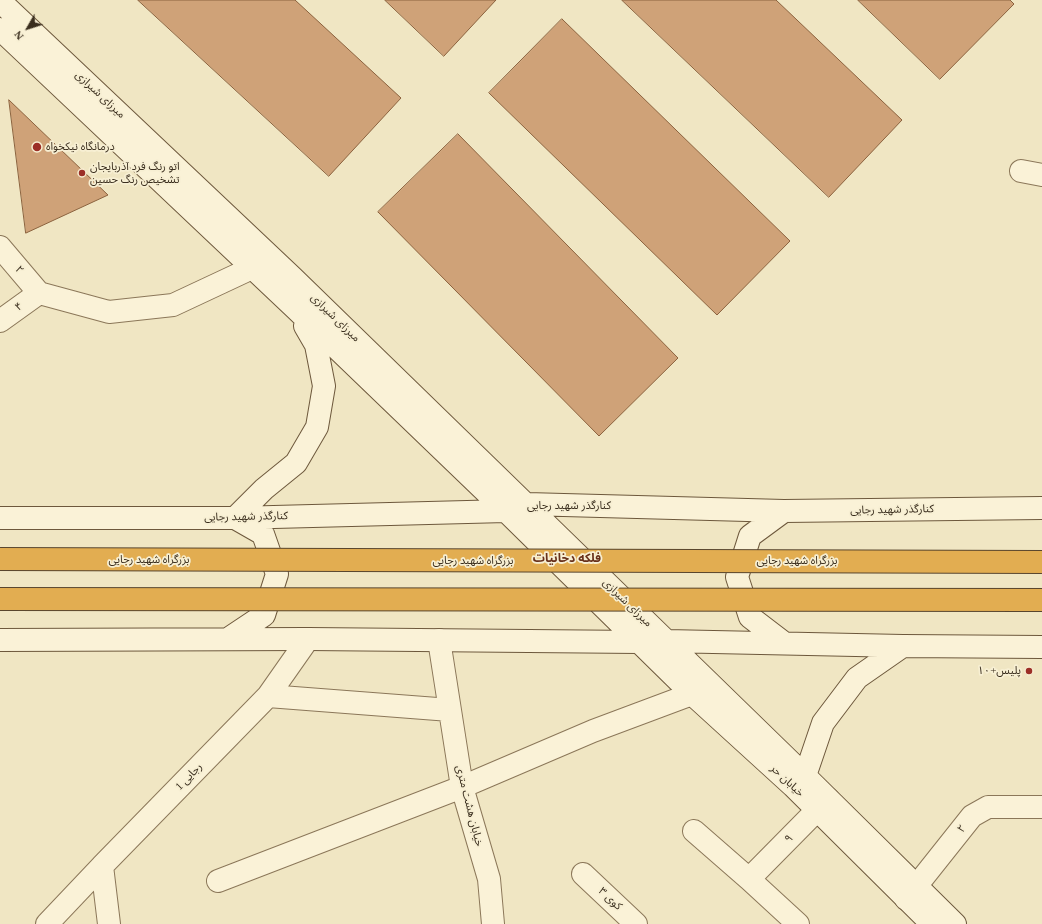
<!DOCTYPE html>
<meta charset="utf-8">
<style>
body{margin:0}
#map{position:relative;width:1042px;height:924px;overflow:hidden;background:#f0e6c3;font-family:"Times New Roman",serif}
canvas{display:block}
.north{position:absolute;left:8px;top:8px;width:40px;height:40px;-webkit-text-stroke:3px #f7efd3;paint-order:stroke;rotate:231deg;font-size:11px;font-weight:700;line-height:16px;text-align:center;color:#3a2e1e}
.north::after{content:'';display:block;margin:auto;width:14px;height:18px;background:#3a2e1e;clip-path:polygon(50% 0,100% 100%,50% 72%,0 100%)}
</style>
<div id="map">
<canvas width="1042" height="924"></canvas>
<div class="north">N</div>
</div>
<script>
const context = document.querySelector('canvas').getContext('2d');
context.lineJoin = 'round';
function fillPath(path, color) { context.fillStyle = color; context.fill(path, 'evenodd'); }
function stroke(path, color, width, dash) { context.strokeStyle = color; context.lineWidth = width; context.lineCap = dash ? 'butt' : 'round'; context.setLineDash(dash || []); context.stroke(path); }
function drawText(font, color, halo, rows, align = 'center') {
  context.font = font + ' "Times New Roman","Noto Sans Arabic",serif'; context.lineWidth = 3.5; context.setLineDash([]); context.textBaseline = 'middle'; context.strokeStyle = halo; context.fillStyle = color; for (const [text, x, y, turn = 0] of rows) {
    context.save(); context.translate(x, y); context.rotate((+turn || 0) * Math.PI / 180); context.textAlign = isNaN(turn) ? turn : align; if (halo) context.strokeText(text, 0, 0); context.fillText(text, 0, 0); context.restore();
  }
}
const building = new Path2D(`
 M 138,0 L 295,0 L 401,98 L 329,176 Z
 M 385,0 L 496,0 L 444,56 Z
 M 622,0 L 776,0 L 902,120 L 829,197 Z
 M 858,0 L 1010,0 L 1014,4 L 940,79 Z
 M 562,19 L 790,241 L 717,315 L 489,93 Z
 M 9,100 L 108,195 L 26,233 Z
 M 458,134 L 678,358 L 599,436 L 378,212 Z`);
fillPath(building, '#cfa278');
stroke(building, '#8b623e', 1);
const street = new Path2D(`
 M 1021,171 L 1042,175
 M 0,247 L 39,293
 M 39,293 L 109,312 L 173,305 L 252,268
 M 0,321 L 39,293
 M 439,640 L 462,787 L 489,879 L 493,924
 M 268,696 L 450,710
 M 694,831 L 749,879 L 798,924
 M 583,874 L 636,924
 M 749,879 L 828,799
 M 218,881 L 462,787 L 593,731 L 708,688
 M 906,899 L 972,816 L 988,807 L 1042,807
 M 47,924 L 102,866
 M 109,924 L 102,866 L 268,696 L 308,639`);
const secondary = new Path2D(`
 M 0,1 L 292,277 L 805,776 L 955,924
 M 0,29 L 296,309 L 506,511 L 691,693 L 793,786 L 932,924
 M 784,511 L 750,536 L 737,577 L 750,617 L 784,643
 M 0,518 L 235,518 L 506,511 L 527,504 L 784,511 L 1042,508
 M 228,639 L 264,615 L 277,574 L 263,534 L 235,518 L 264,489 L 296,463 L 317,427 L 324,386 L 316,345 L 305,326
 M 0,640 L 308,639 L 639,642 L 666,641 L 903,646 L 1042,647
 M 805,776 L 823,723 L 857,678 L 903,646`);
stroke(street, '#8b7759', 24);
stroke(secondary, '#6d583c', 24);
stroke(street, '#faf2d7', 22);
stroke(secondary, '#faf2d7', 22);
const highwayBridge = new Path2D(`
 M 0,559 L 1042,562
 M 0,599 L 1042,600`);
stroke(highwayBridge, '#58452d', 24, []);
stroke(highwayBridge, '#e2ad51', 22);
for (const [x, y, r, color] of [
 [37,147,5,"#9c2f27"],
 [82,173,4,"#9c2f27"],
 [1029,671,4,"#9c2f27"]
]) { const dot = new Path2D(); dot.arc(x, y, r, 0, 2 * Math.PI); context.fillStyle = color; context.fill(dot); stroke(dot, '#f7efd3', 1.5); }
drawText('11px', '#3a2e1e', '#f7efd3', [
 ["میرزای شیرازی",100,95,43],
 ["۲",19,270,49],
 ["۴",19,307,-36],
 ["میرزای شیرازی",335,318,44],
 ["کنارگذر شهید رجایی",569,506],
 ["کنارگذر شهید رجایی",892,510,-1],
 ["کنارگذر شهید رجایی",246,517,-1],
 ["بزرگراه شهید رجایی",149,560],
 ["بزرگراه شهید رجایی",473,561],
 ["بزرگراه شهید رجایی",797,561],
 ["میرزای شیرازی",627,603,44],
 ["رجایی 1",189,777,-46],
 ["خیابان حر",787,781,43],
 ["خیابان هشت متری",469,806,76],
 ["۲",962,829,-51],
 ["۹",789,839,-46],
 ["کوی ۳",610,899,43]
]);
drawText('11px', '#3a2e1e', '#f7efd3', [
 ["درمانگاه نیکخواه",46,147],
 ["اتو رنگ فرد آذربایجان",90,167],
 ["تشخیص رنگ حسین",90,180],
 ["پلیس+١٠",1021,671,"right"]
], 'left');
drawText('bold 12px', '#68311b', '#f7efd3', [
 ["فلکه دخانیات",567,559]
]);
</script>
